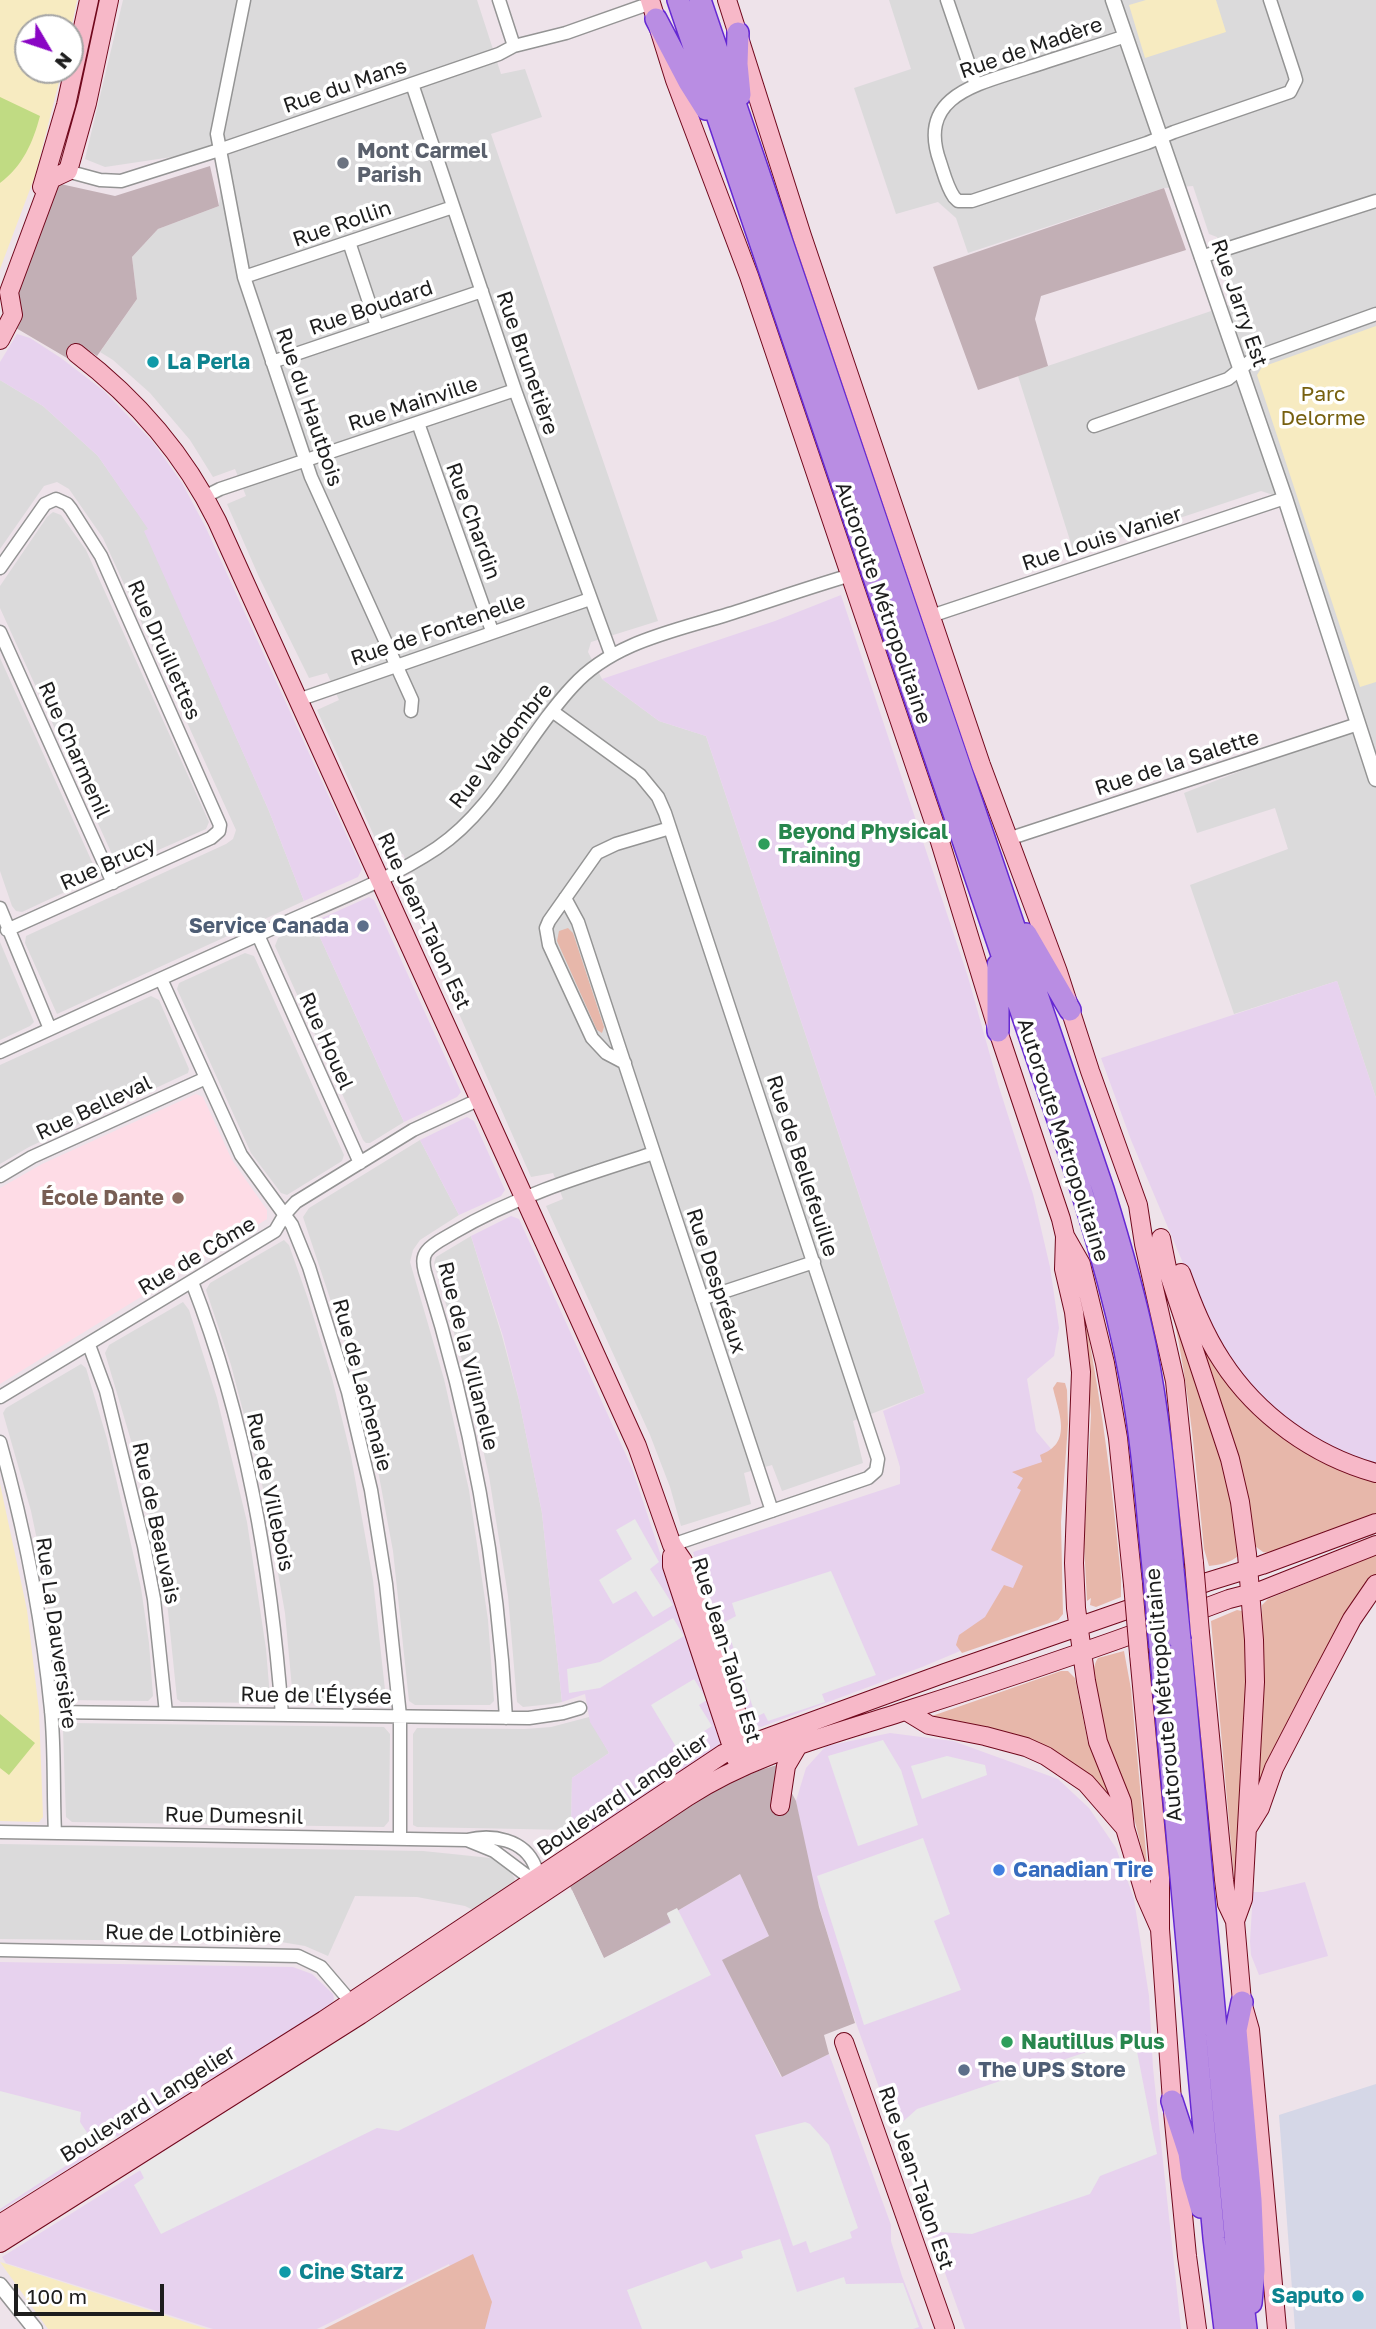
<!DOCTYPE html>
<meta charset="utf-8">
<style>
body{margin:0}
#map{position:relative;width:1376px;height:2329px;overflow:hidden;background:#eee3ea;font-family:"Golos Text",sans-serif}
canvas{display:block}
.north{position:absolute;left:14px;top:14px;width:70px;height:70px;box-sizing:border-box;background:#fff;border:2px solid #a5a5a5;border-radius:50%;rotate:129deg;font-size:19px;font-weight:700;line-height:28px;text-align:center;color:#1d1d1d}
.north::after{content:'';display:block;margin:auto;width:24px;height:32px;background:#8a06c4;clip-path:polygon(50% 0,100% 100%,50% 72%,0 100%)}
.scale{position:absolute;left:14px;top:2284px;width:150px;height:32px;box-sizing:border-box;border:4px solid #1d1d1d;border-top:0;padding-left:9px;font-size:21px;line-height:24px;white-space:nowrap;color:#1d1d1d;-webkit-text-stroke:5px #fff;paint-order:stroke}
</style>
<div id="map">
<canvas width="1376" height="2329"></canvas>
<div class="north">N</div>
<div class="scale">100 m</div>
</div>
<script>
const context = document.querySelector('canvas').getContext('2d');
context.lineJoin = 'round';
function fillPath(path, color) { context.fillStyle = color; context.fill(path, 'evenodd'); }
function stroke(path, color, width, dash) { context.strokeStyle = color; context.lineWidth = width; context.lineCap = dash ? 'butt' : 'round'; context.setLineDash(dash || []); context.stroke(path); }
function drawText(font, color, halo, rows, align = 'center') {
  context.font = font + ' "Golos Text",sans-serif'; context.lineWidth = 7; context.setLineDash([]); context.textBaseline = 'middle'; context.strokeStyle = halo; context.fillStyle = color; for (const [text, x, y, turn = 0] of rows) {
    context.save(); context.translate(x, y); context.rotate((+turn || 0) * Math.PI / 180); context.textAlign = isNaN(turn) ? turn : align; if (halo) context.strokeText(text, 0, 0); context.fillText(text, 0, 0); context.restore();
  }
}
fillPath(new Path2D(`
 M 123,0 L 477,0 L 501,74 L 525,69 L 542,117 L 491,134 L 658,621 L 591,642 L 588,652 L 602,679 L 659,721 L 706,736 L 925,1393 L 853,1421 L 863,1463 L 782,1491 L 772,1465 L 744,1473 L 751,1504 L 681,1526 L 670,1487 L 650,1435 L 546,1206 L 563,1199 L 553,1173 L 531,1177 L 404,889 L 415,881 L 403,854 L 385,860 L 317,710 L 339,700 L 327,673 L 309,678 L 259,577 L 227,504 L 246,496 L 235,469 L 213,477 L 190,440 L 150,393 L 113,360 L 100,352 L 137,299 L 132,257 L 158,229 L 219,206 L 222,165 L 219,150 L 105,167 L 85,159 Z
 M 889,0 L 1376,0 L 1376,1098 L 1337,981 L 1234,1014 L 1190,885 L 1288,849 L 1275,808 L 1197,833 L 1184,793 L 1356,726 L 1285,499 L 1261,491 L 1074,553 L 1018,376 L 1232,304 L 1221,268 L 1225,263 L 1217,237 L 1209,234 L 1193,186 L 1164,188 L 968,253 L 956,218 L 938,202 L 896,214 L 854,88 L 911,69 Z
 M 0,380 L 43,406 L 98,456 L 149,529 L 145,531 L 269,811 L 304,901 L 57,1014 L 25,943 L 26,936 L 226,844 L 233,839 L 236,830 L 103,538 L 69,489 L 57,482 L 44,486 L 0,549 Z
 M 53,512 L 61,515 L 86,550 L 209,822 L 206,829 L 122,866 L 116,863 L 0,608 L 0,586 L 47,517 Z
 M 0,658 L 97,873 L 95,878 L 22,912 L 16,911 L 12,906 L 0,871 Z
 M 313,922 L 404,1122 L 370,1143 L 366,1143 L 363,1140 L 275,946 L 278,938 Z
 M 0,942 L 34,1022 L 30,1026 L 0,1040 Z
 M 245,953 L 254,956 L 344,1155 L 342,1161 L 287,1195 L 281,1193 L 251,1153 L 177,989 L 179,983 Z
 M 151,996 L 159,1000 L 189,1069 L 188,1073 L 29,1147 L 0,1164 L 0,1065 Z
 M 420,1140 L 459,1215 L 420,1240 L 413,1250 L 410,1262 L 444,1379 L 469,1490 L 488,1620 L 494,1701 L 490,1705 L 415,1705 L 409,1701 L 393,1551 L 379,1476 L 354,1371 L 303,1217 L 309,1208 Z
 M 471,1236 L 502,1336 L 519,1400 L 542,1513 L 562,1702 L 552,1704 L 523,1707 L 517,1702 L 508,1596 L 489,1476 L 466,1374 L 434,1263 L 436,1257 Z
 M 284,1240 L 289,1245 L 308,1299 L 332,1378 L 351,1456 L 373,1580 L 386,1699 L 382,1704 L 300,1703 L 293,1699 L 285,1613 L 263,1488 L 231,1365 L 206,1290 L 210,1283 Z
 M 183,1302 L 189,1310 L 217,1398 L 247,1522 L 266,1649 L 270,1697 L 265,1703 L 181,1702 L 177,1699 L 168,1611 L 158,1554 L 135,1454 L 105,1353 L 109,1345 Z
 M 81,1364 L 86,1368 L 107,1439 L 141,1588 L 149,1643 L 153,1696 L 148,1701 L 65,1700 L 60,1696 L 42,1564 L 31,1511 L 3,1413 L 6,1408 Z
 M 589,1717 L 609,1753 L 572,1778 L 571,1830 L 417,1827 L 413,1825 L 413,1734 L 417,1728 L 525,1729 L 551,1727 Z
 M 70,1723 L 384,1727 L 390,1734 L 389,1821 L 384,1827 L 72,1822 L 66,1817 L 63,1730 L 64,1726 Z
 M 0,1844 L 423,1851 L 491,1858 L 508,1867 L 515,1879 L 512,1885 L 473,1910 L 465,1906 L 417,1897 L 355,1896 L 328,1956 L 305,1946 L 281,1942 L 0,1939 Z`), '#dbdadb');
fillPath(new Path2D(`
 M 17,334 L 30,338 L 61,358 L 104,391 L 153,442 L 182,483 L 206,528 L 362,869 L 358,877 L 304,901 L 269,811 L 144,531 L 148,529 L 98,456 L 43,406 L 0,380 L 0,362 Z
 M 841,595 L 968,977 L 999,1087 L 1033,1194 L 1050,1267 L 1059,1328 L 1054,1356 L 1027,1379 L 1036,1431 L 1057,1456 L 1046,1615 L 922,1667 L 761,1727 L 750,1723 L 693,1552 L 900,1484 L 900,1467 L 883,1411 L 925,1393 L 706,736 L 659,721 L 602,679 L 775,621 Z
 M 369,897 L 374,900 L 461,1092 L 457,1097 L 404,1122 L 313,922 Z
 M 1337,981 L 1376,1098 L 1376,1466 L 1347,1455 L 1306,1434 L 1264,1400 L 1232,1362 L 1202,1308 L 1131,1140 L 1101,1058 Z
 M 467,1117 L 474,1121 L 505,1190 L 501,1196 L 459,1215 L 420,1140 Z
 M 511,1216 L 519,1219 L 632,1468 L 722,1741 L 719,1747 L 593,1831 L 571,1830 L 572,1778 L 609,1753 L 590,1722 L 585,1694 L 562,1702 L 542,1513 L 519,1400 L 503,1336 L 471,1236 Z
 M 890,1733 L 953,1741 L 1058,1779 L 1089,1808 L 1116,1848 L 1134,1899 L 1149,1996 L 1153,2068 L 1181,2329 L 965,2329 L 846,1995 L 811,1879 L 796,1801 L 806,1768 L 826,1746 Z
 M 740,1874 L 769,1936 L 723,1960 L 781,2077 L 829,2054 L 891,2225 L 891,2241 L 902,2276 L 923,2329 L 474,2329 L 449,2264 L 317,2329 L 213,2329 L 6,2263 L 2,2257 L 257,2097 L 672,1914 Z
 M 1305,1882 L 1328,1956 L 1259,1975 L 1251,1955 L 1250,1941 L 1253,1892 L 1263,1892 Z
 M 0,1962 L 293,1967 L 312,1974 L 333,1994 L 334,1999 L 332,2004 L 117,2137 L 113,2133 L 96,2143 L 98,2150 L 0,2211 Z`), '#e7d2ee');
fillPath(new Path2D(`
 M 1376,2084 L 1376,2329 L 1295,2329 L 1279,2115 Z`), '#d5d7e7');
fillPath(new Path2D(`
 M 196,1094 L 203,1097 L 232,1160 L 267,1210 L 267,1219 L 0,1384 L 0,1188 L 42,1164 Z`), '#fedce6');
fillPath(new Path2D(`
 M 210,166 L 219,206 L 158,229 L 132,257 L 137,299 L 97,356 L 80,345 L 67,358 L 16,328 L 16,295 L 56,183 L 115,196 Z
 M 1164,188 L 1186,250 L 1041,296 L 1035,319 L 1048,366 L 978,390 L 933,267 Z
 M 777,1765 L 796,1801 L 819,1907 L 855,2023 L 824,2035 L 829,2054 L 782,2077 L 722,1960 L 769,1936 L 740,1874 L 672,1914 L 667,1914 L 671,1922 L 604,1959 L 569,1884 L 724,1781 Z`), '#c2afb5');
fillPath(new Path2D(`
 M 568,928 L 573,933 L 604,1027 L 602,1033 L 597,1030 L 557,941 L 559,931 Z
 M 1174,1309 L 1232,1492 L 1239,1555 C 1231,1563 1218,1565 1209,1566 L 1204,1549 C 1196,1469 1190,1389 1172,1310 Z
 M 1084,1329 L 1087,1329 C 1103,1411 1113,1494 1121,1578 L 1121,1597 L 1096,1607 L 1090,1605 L 1091,1598 L 1087,1601 L 1084,1544 L 1091,1415 Z
 M 1199,1340 L 1239,1393 L 1376,1480 L 1376,1513 L 1268,1553 L 1263,1552 L 1255,1546 L 1239,1461 Z
 M 1057,1382 L 1065,1383 L 1067,1390 L 1068,1424 L 1061,1522 L 1063,1614 L 1058,1620 L 962,1653 L 956,1645 L 959,1635 L 985,1617 L 1004,1585 L 1013,1588 L 1023,1566 L 991,1550 L 1021,1490 L 1017,1488 L 1023,1478 L 1012,1472 L 1042,1462 L 1040,1455 C 1073,1443 1059,1414 1053,1388 Z
 M 1376,1555 L 1376,1576 L 1257,1797 L 1263,1668 L 1262,1605 L 1268,1599 Z
 M 1237,1610 L 1242,1611 L 1245,1616 L 1249,1658 L 1237,1888 L 1235,1888 L 1211,1621 Z
 M 1124,1651 L 1131,1689 L 1147,1863 L 1145,1864 C 1141,1846 1137,1828 1132,1811 C 1122,1782 1080,1681 1098,1658 Z
 M 1061,1671 L 1068,1671 L 1075,1678 L 1088,1743 L 1112,1799 L 1110,1801 L 1090,1779 L 932,1719 L 932,1716 Z
 M 473,2254 L 492,2302 L 485,2329 L 324,2329 Z`), '#e7b7aa');
fillPath(new Path2D(`
 M 0,0 L 77,0 L 70,34 L 70,28 L 28,28 L 28,70 L 62,70 L 35,176 L 0,269 Z
 M 1146,0 L 1216,0 L 1226,32 L 1145,58 L 1129,5 Z
 M 1376,326 L 1376,682 L 1360,687 L 1257,375 L 1262,367 Z
 M 0,1484 L 27,1610 L 39,1711 L 43,1817 L 39,1822 L 0,1821 Z
 M 0,2262 L 207,2329 L 48,2329 Z`), '#f7ebc1');
fillPath(new Path2D(`
 M 0,97 L 40,116 C 33,142 23,166 0,183 Z
 M 0,1714 L 35,1743 L 9,1775 L 0,1768 Z`), '#c0db83');
fillPath(new Path2D(`
 M 635,1519 L 659,1562 L 650,1569 L 673,1605 L 653,1617 L 636,1591 L 613,1604 L 599,1580 L 632,1559 L 616,1530 Z
 M 831,1571 L 876,1675 L 822,1694 L 825,1702 L 768,1721 L 764,1713 L 756,1717 L 725,1622 L 736,1616 L 732,1603 Z
 M 673,1618 L 684,1636 L 600,1688 L 569,1693 L 567,1669 L 600,1662 Z
 M 694,1679 L 707,1700 L 699,1705 L 712,1726 L 695,1737 L 703,1750 L 685,1762 L 651,1705 Z
 M 883,1740 L 901,1770 L 918,1825 L 858,1846 L 828,1756 Z
 M 947,1756 L 985,1765 L 987,1775 L 922,1799 L 911,1766 Z
 M 923,1838 L 950,1914 L 934,1921 L 961,1990 L 864,2025 L 817,1876 Z
 M 572,1890 L 604,1958 L 671,1923 L 667,1913 L 677,1908 L 711,1975 L 398,2131 L 377,2128 L 161,2234 L 134,2185 L 144,2178 L 139,2168 L 352,2032 L 539,1907 Z
 M 1134,2036 L 1157,2154 L 1100,2176 L 1090,2194 L 972,2234 L 938,2232 L 898,2126 L 917,2109 Z
 M 0,2091 L 81,2112 L 80,2122 L 96,2146 L 0,2209 Z
 M 805,2122 L 810,2124 L 829,2145 L 858,2228 L 850,2232 L 852,2238 L 810,2253 L 806,2241 L 793,2246 L 755,2135 Z
 M 780,2239 L 797,2292 L 844,2277 L 846,2284 L 903,2283 L 919,2327 L 913,2329 L 642,2329 L 627,2290 L 706,2261 L 711,2269 L 743,2258 L 741,2251 Z`), '#e9e9e9');
const minor = new Path2D(`
 M 244,0 L 217,134 L 244,277 L 311,477 L 412,700 L 411,711
 M 499,0 L 514,46
 M 947,0 L 976,85
 M 1126,36 C 1093,47 1060,57 1027,68 C 979,84 916,95 940,162 C 944,174 947,187 954,197 L 958,201 L 972,201 L 1147,143 L 1174,132 L 1290,92 L 1296,80 L 1294,73 L 1270,0
 M 412,84 L 515,390 L 611,654
 M 63,170 L 100,180 L 121,181 L 219,150 L 499,54 L 514,46 L 566,33 L 651,3
 M 349,242 L 377,326
 M 1201,257 L 1376,201
 M 244,277 L 453,207
 M 272,362 L 482,291
 M 418,423 L 492,631
 M 1094,426 L 1228,379 L 1254,358 L 1376,314
 M 204,497 L 220,489 L 515,390
 M 0,568 L 45,504 L 56,499 L 67,504 L 71,509 L 101,556 L 220,825 L 219,831 L 211,838 L 7,930
 M 931,616 L 1285,498
 M 0,632 L 113,883
 M 298,700 L 590,599
 M 552,711 L 640,775 L 658,797 L 665,813 L 878,1459 L 876,1471 L 868,1478 L 672,1545
 M 1008,839 L 1358,724
 M 565,898 L 578,922 L 772,1511
 M 0,908 L 50,1029
 M 258,935 L 360,1163
 M 161,979 L 241,1155 L 292,1225 L 309,1267 L 348,1392 L 371,1490 L 386,1584 L 400,1716 L 400,1838
 M 0,1052 C 93,1009 187,967 280,925 C 333,901 389,880 437,848 C 496,808 525,737 573,686 C 613,642 675,631 729,614 C 770,601 810,587 851,575
 M 625,1063 L 606,1053 L 592,1038 L 549,945 L 546,928 L 549,921 L 597,853 L 616,844 L 670,828
 M 0,1176 L 32,1157 L 206,1078
 M 192,1282 C 246,1421 271,1567 282,1715
 M 702,1299 L 814,1262
 M 89,1345 L 106,1391 L 144,1546 L 154,1599 L 166,1713
 M 0,1397 L 275,1231 L 285,1214 L 296,1202 L 413,1130 L 480,1099
 M 0,1442 C 25,1530 42,1619 51,1710 C 55,1750 53,1792 55,1833
 M 51,1712 L 529,1718 L 563,1713 L 580,1708
 M 506,1718 C 498,1566 471,1417 425,1272 C 423,1264 422,1257 427,1251 C 433,1243 445,1238 453,1233 C 515,1196 585,1175 654,1153
 M 0,1832 L 467,1840 C 492,1834 524,1839 535,1866 C 537,1871 537,1877 540,1882
 M 467,1840 L 494,1851 L 526,1875 L 538,1879
 M 0,1950 L 298,1956 L 321,1967 L 356,2008`);
const tertiary = new Path2D(`
 M 1113,0 L 1285,498 L 1376,779
 M 0,2285 L 35,2329`);
const secondary = new Path2D(`
 M 650,0 L 675,80 L 749,276 L 934,822 L 998,1031 L 1061,1219 L 1065,1236 L 1064,1269 L 1074,1312 L 1081,1372 L 1074,1563 L 1076,1608 L 1086,1681 L 1098,1742 L 1122,1802 L 1125,1828 L 1145,1895 L 1160,1929
 M 727,0 L 802,236 L 981,765 L 1058,972 L 1090,1071 L 1138,1205 L 1144,1244 L 1175,1381 L 1194,1563
 M 42,187 L 66,105 L 89,0
 M 0,340 L 13,315 L 9,292 L 51,179 L 68,171 L 87,103 L 109,0
 M 76,353 C 135,398 184,454 217,521 L 637,1446 L 672,1545 L 683,1561 L 711,1631 L 752,1762
 M 1065,1236 L 1081,1264 L 1105,1363 L 1118,1438 L 1133,1584
 M 1161,1238 L 1167,1268 L 1230,1459 L 1240,1502 L 1247,1554 L 1254,1640 L 1255,1682 L 1243,1899 L 1235,1921
 M 1181,1273 C 1192,1303 1204,1334 1222,1361 C 1257,1415 1314,1456 1376,1473
 M 672,1556 L 672,1566 L 736,1759
 M 1200,1633 L 1224,1880 L 1227,1904 L 1235,1921 L 1242,2002 L 1250,2030 L 1277,2329
 M 1139,1654 L 1160,1878 L 1160,1929 L 1172,2101 L 1187,2256 L 1197,2329
 M 906,1711 L 929,1725 L 985,1736 L 1026,1747 L 1046,1756 L 1086,1783 L 1125,1828
 M 780,1806 L 786,1766 L 799,1744
 M 1247,1829 L 1260,1808 L 1274,1768 L 1316,1687 L 1352,1619 L 1376,1584
 M 844,2042 L 945,2329
 M 0,2224 L 324,2020 L 723,1754 L 945,1673 L 1207,1582 L 1262,1565 L 1376,1523
 M 0,2243 L 360,2015 L 687,1797 C 755,1753 832,1735 908,1710 C 1015,1676 1123,1639 1229,1599 L 1260,1591 L 1376,1545`);
const motorway = new Path2D(`
 M 678,0 L 1056,1114 C 1086,1202 1114,1289 1131,1381 C 1143,1445 1147,1511 1154,1577
 M 700,0 L 1103,1189 C 1119,1241 1134,1292 1145,1345 C 1160,1419 1166,1494 1173,1570
 M 656,19 L 689,82 L 706,109
 M 738,33 L 737,64 L 740,95
 M 1026,934 L 1070,1010
 M 998,965 L 998,1031
 M 1180,1640 L 1236,2245 L 1246,2329
 M 1160,1647 L 1214,2238 L 1225,2329
 M 1242,2002 L 1236,2030 L 1251,2200 L 1254,2270 L 1251,2303
 M 1172,2101 L 1189,2153 L 1192,2176 L 1201,2207`);
stroke(minor, '#949494', 15);
stroke(tertiary, '#949494', 17);
stroke(secondary, '#70081c', 20);
stroke(motorway, '#6529d3', 24);
stroke(minor, '#fff', 12);
stroke(tertiary, '#fff', 14);
stroke(secondary, '#f7b8c8', 18);
stroke(motorway, '#b98de3', 21);
const secondaryBridge = new Path2D(`
 M 1194,1563 L 1200,1633
 M 1133,1584 L 1139,1654`);
const motorwayBridge = new Path2D(`
 M 1173,1570 L 1180,1640
 M 1154,1577 L 1160,1647`);
stroke(secondaryBridge, '#70081c', 20, []);
stroke(motorwayBridge, '#6529d3', 24, []);
stroke(secondaryBridge, '#f7b8c8', 18);
stroke(motorwayBridge, '#b98de3', 21);
for (const [x, y, r, color] of [
 [343,163,7,"#6b7280"],
 [153,362,7,"#0f9aa8"],
 [764,844,7,"#2e9e5b"],
 [363,926,7,"#5c6f8a"],
 [178,1198,7,"#8d6e63"],
 [999,1870,7,"#3f7fe0"],
 [1007,2042,7,"#2e9e5b"],
 [964,2070,7,"#5c6f8a"],
 [285,2272,7,"#0f9aa8"],
 [1358,2296,7,"#0f9aa8"]
]) { const dot = new Path2D(); dot.arc(x, y, r, 0, 2 * Math.PI); context.fillStyle = color; context.fill(dot); stroke(dot, '#fff', 2.5); }
drawText('21px', '#1d1d1d', '#fff', [
 ["Rue de Madère",1031,48,-19],
 ["Rue du Mans",345,86,-19],
 ["Rue Rollin",342,224,-19],
 ["Rue Jarry Est",1239,303,71],
 ["Rue Boudard",371,308,-19],
 ["Rue Brunetière",527,363,71],
 ["Rue Mainville",413,404,-18],
 ["Rue du Hautbois",309,407,71],
 ["Rue Chardin",473,521,70],
 ["Rue Louis Vanier",1102,539,-18],
 ["Autoroute Métropolitaine",883,603,71],
 ["Rue de Fontenelle",438,630,-19],
 ["Rue Druillettes",164,650,66],
 ["Rue Valdombre",501,746,-52],
 ["Rue Charmenil",74,750,66],
 ["Rue de la Salette",1177,763,-18],
 ["Rue Brucy",108,864,-24],
 ["Rue Jean-Talon Est",424,921,65],
 ["Rue Houel",326,1041,66],
 ["Rue Belleval",94,1108,-25],
 ["Autoroute Métropolitaine",1063,1140,72],
 ["Rue de Bellefeuille",802,1166,72],
 ["Rue de Côme",197,1256,-31],
 ["Rue Despréaux",716,1281,72],
 ["Rue de la Villanelle",468,1356,76],
 ["Rue de Lachenaie",362,1385,75],
 ["Rue de Villebois",270,1492,78],
 ["Rue de Beauvais",156,1523,78],
 ["Rue La Dauversière",56,1633,82],
 ["Rue Jean-Talon Est",726,1650,73],
 ["Autoroute Métropolitaine",1164,1695,-95],
 ["Rue de l'Élysée",316,1696,1],
 ["Boulevard Langelier",623,1795,-34],
 ["Rue Dumesnil",234,1816,1],
 ["Rue de Lotbinière",193,1934,1],
 ["Boulevard Langelier",148,2104,-32],
 ["Rue Jean-Talon Est",916,2178,71]
]);
drawText('bold 21px', '#5b616d', '#fff', [
 ["Mont Carmel",357,151],
 ["Parish",357,175]
], 'left');
drawText('bold 21px', '#0d838f', '#fff', [
 ["La Perla",167,362],
 ["Cine Starz",299,2272],
 ["Saputo",1344,2296,"right"]
], 'left');
drawText('21px', '#77600f', '#fff', [
 ["Parc",1323,394],
 ["Delorme",1323,418]
]);
drawText('bold 21px', '#27864d', '#fff', [
 ["Beyond Physical",778,832],
 ["Training",778,856],
 ["Nautillus Plus",1021,2042]
], 'left');
drawText('bold 21px', '#4e5e75', '#fff', [
 ["Service Canada",349,926],
 ["The UPS Store",978,2070,"left"]
], 'right');
drawText('bold 21px', '#785e54', '#fff', [
 ["École Dante",164,1198]
], 'right');
drawText('bold 21px', '#366cbe', '#fff', [
 ["Canadian Tire",1013,1870]
], 'left');
</script>
